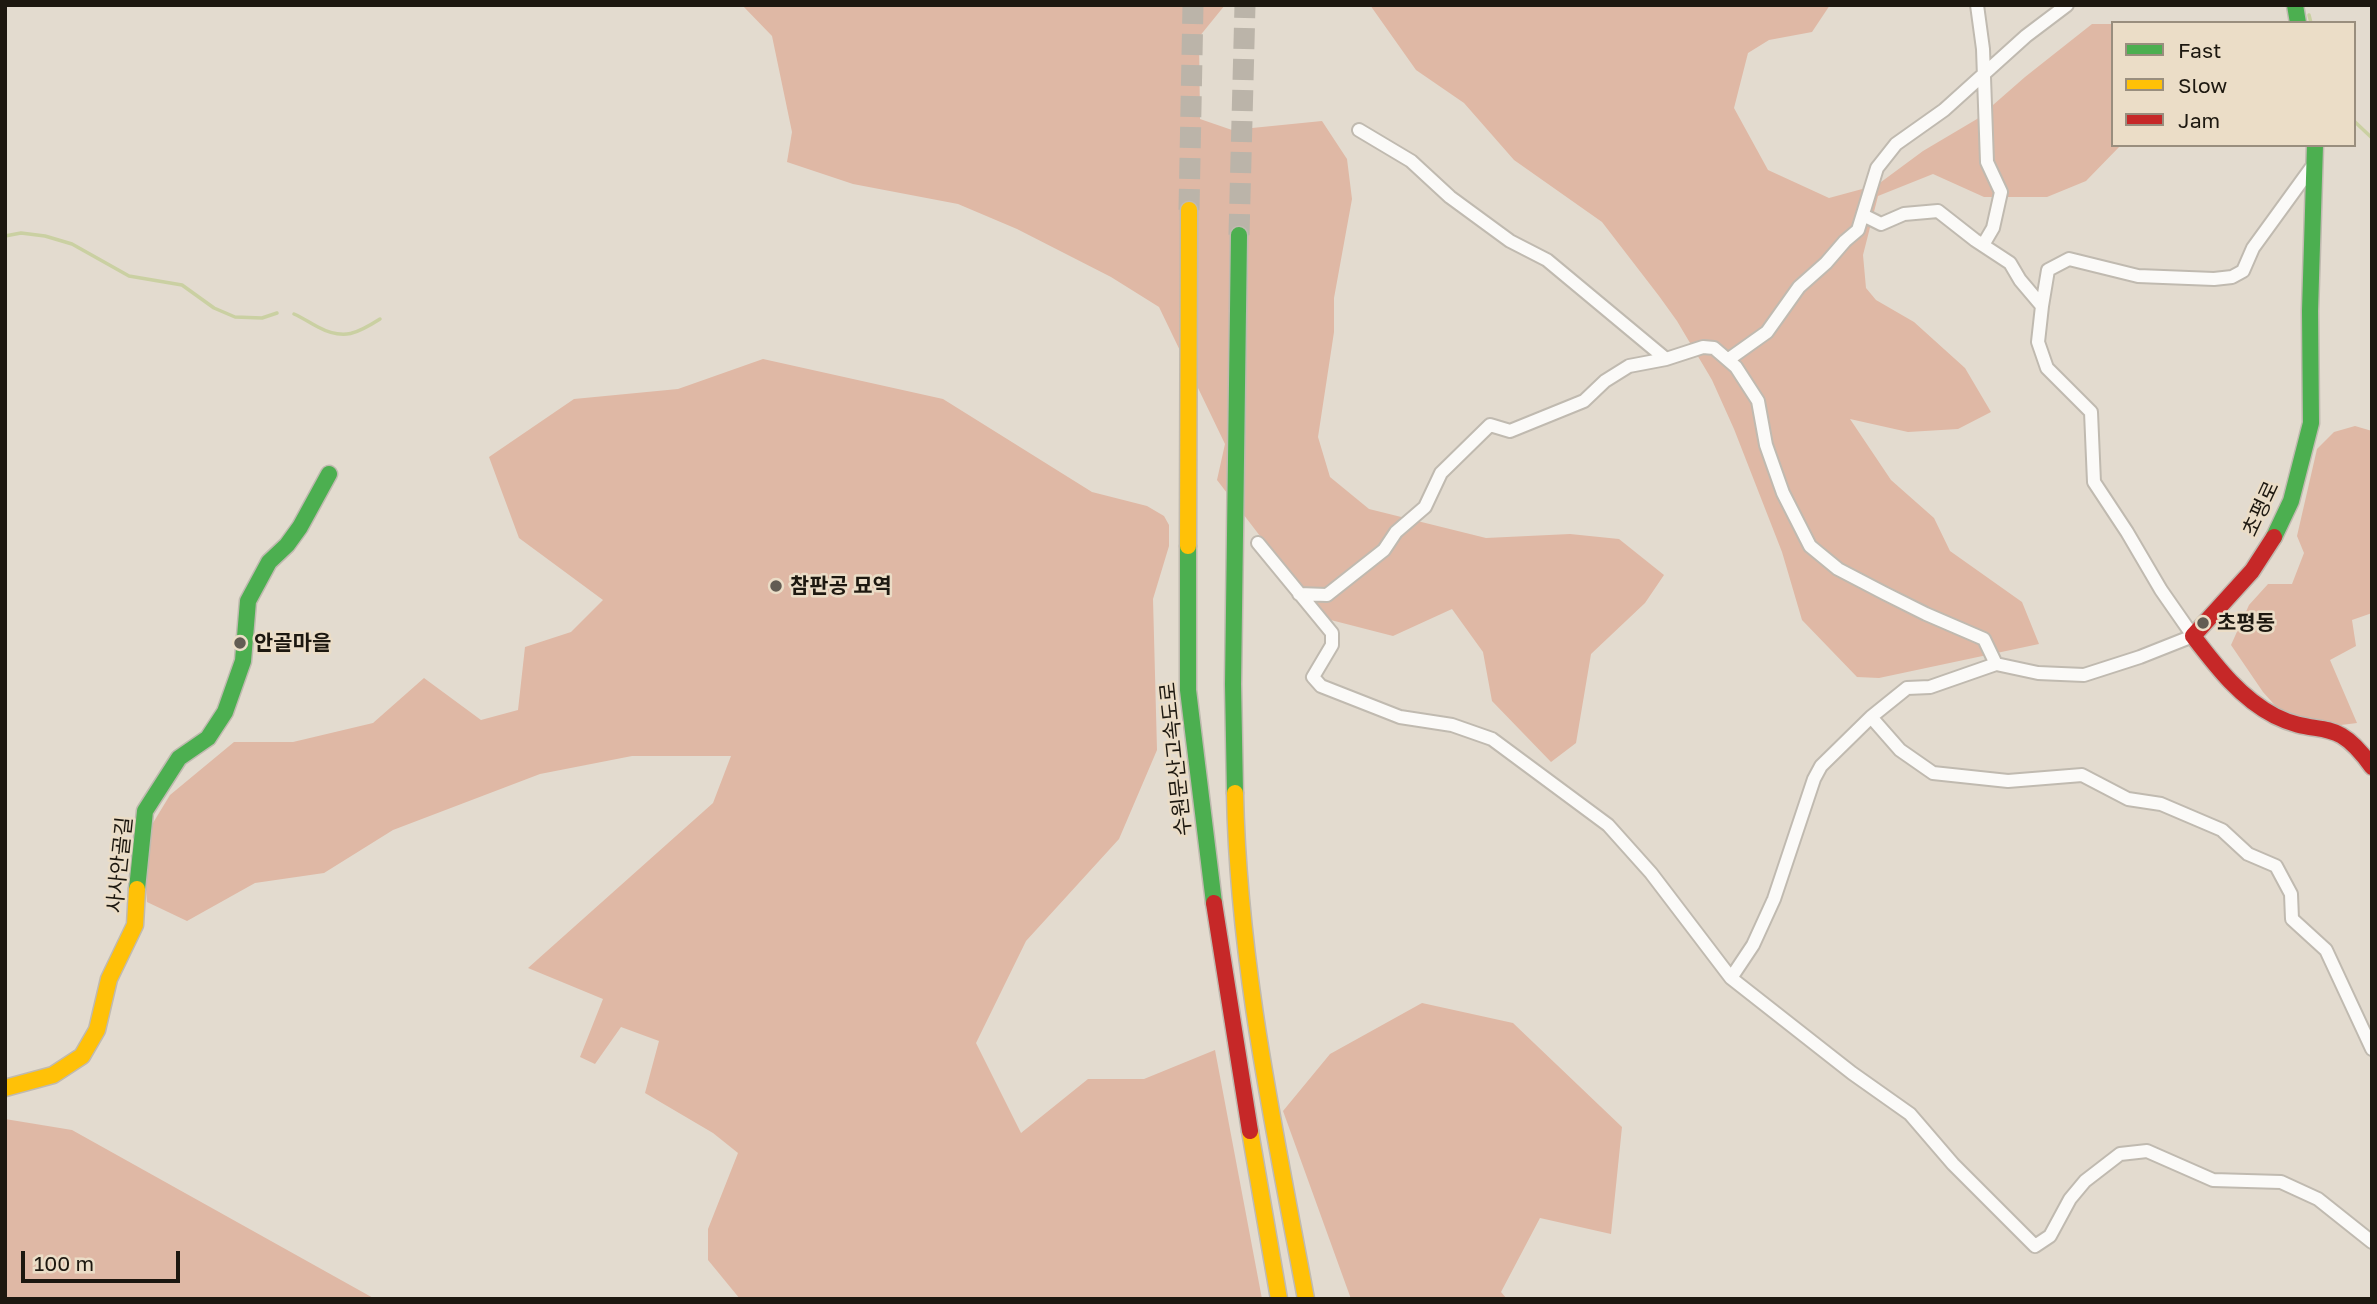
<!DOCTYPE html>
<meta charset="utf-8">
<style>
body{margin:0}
#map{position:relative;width:2377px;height:1304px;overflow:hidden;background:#e3dbcf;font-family:"Golos Text",sans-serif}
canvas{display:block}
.frame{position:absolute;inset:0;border:7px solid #1d1810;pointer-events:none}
.legend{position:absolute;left:2111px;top:21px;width:245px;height:126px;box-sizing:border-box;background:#ebddc7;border:2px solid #998e7e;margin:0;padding:9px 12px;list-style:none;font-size:21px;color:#1d1810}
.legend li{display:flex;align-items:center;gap:14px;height:35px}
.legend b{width:35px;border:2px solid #998e7e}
.scale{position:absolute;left:21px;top:1251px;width:159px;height:32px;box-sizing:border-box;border:4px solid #1d1810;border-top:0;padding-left:9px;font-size:21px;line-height:24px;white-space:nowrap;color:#1d1810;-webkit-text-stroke:5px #ebddc7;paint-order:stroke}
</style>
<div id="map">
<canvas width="2377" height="1304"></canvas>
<div class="frame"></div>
<ul class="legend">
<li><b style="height:9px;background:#4caf50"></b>Fast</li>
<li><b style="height:9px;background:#ffc107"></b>Slow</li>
<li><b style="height:9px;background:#c62828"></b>Jam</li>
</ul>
<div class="scale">100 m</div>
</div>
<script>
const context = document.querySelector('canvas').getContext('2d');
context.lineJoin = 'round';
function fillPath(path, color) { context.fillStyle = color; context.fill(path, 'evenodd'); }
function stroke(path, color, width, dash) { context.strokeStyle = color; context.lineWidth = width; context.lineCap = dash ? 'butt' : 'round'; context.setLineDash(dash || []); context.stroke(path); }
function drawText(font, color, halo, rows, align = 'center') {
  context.font = font + ' "Golos Text","Noto Sans KR",sans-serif'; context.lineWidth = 5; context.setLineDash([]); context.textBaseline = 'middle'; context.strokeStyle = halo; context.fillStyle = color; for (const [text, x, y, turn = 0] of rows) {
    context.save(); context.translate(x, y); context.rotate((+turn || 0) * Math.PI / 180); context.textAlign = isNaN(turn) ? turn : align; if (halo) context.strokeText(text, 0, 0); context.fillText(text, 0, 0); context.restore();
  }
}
fillPath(new Path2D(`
 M 742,5 L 1225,5 L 1199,37 L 1200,119 L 1232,130 L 1322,121 L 1347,159 L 1352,199 L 1334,298 L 1334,332 L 1318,437 L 1330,477 L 1369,509 L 1486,538 L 1570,534 L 1619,539 L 1664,575 L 1645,603 L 1591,654 L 1576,743 L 1551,762 L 1492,701 L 1483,652 L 1452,609 L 1393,636 L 1323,618 L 1217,480 L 1225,444 L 1159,307 L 1111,277 L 1017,229 L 958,204 L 853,184 L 787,162 L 792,132 L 772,36 Z
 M 1370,5 L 1830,5 L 1812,32 L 1769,40 L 1748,53 L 1734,108 L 1768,170 L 1829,198 L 1877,185 L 1923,151 L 1977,119 L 2025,77 L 2092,24 L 2113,24 L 2113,145 L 2121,145 L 2086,181 L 2047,197 L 1984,197 L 1933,174 L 1878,196 L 1863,255 L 1866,288 L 1876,300 L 1914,322 L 1965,368 L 1991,412 L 1958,429 L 1908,432 L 1850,419 L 1891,480 L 1934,518 L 1950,551 L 2022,602 L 2039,644 L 1879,678 L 1857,677 L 1802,620 L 1782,552 L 1734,429 L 1712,380 L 1677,321 L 1659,296 L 1602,222 L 1514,160 L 1464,103 L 1416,70 Z
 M 763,359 L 943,399 L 1092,492 L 1147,506 L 1164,516 L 1169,525 L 1169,546 L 1153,599 L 1157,750 L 1119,839 L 1026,941 L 976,1043 L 1021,1133 L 1088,1079 L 1144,1079 L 1215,1050 L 1262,1299 L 740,1299 L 708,1260 L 708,1229 L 738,1153 L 713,1133 L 645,1093 L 659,1041 L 621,1027 L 595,1064 L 580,1057 L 603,999 L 528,968 L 713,803 L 731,756 L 632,756 L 540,774 L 393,830 L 324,873 L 255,883 L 187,921 L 147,902 L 142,841 L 170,795 L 234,742 L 293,742 L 373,723 L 424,678 L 481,720 L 518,710 L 525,647 L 571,632 L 603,600 L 519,538 L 489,457 L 574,399 L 678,389 Z
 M 2355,426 L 2372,431 L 2372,613 L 2352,620 L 2356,646 L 2330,660 L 2357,723 L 2333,726 L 2280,711 L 2263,692 L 2231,645 L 2249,605 L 2268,584 L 2292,584 L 2304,553 L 2297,536 L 2317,449 L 2334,432 Z
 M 1422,1003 L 1513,1023 L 1622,1127 L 1611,1234 L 1540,1218 L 1501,1292 L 1507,1299 L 1351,1299 L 1283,1111 L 1330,1054 Z
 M 5,1119 L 72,1130 L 375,1299 L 5,1299 Z`), '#dfb8a5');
stroke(new Path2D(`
 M 2309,15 L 2311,23
 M 2354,121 L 2372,138
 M 5,236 L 21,233 L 45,236 L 72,244 L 129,276 L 182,285 L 214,308 L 235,317 L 262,318 L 277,313
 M 294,314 C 303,318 310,323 318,327 C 344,341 358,333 380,319`), '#cad0a2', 3.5);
stroke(new Path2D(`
 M 1189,210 L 1193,5
 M 1239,235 L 1245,5`), '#bbb4a9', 21, [21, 10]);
const street = new Path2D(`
 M 1977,5 L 1983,49 L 1987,162 L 2001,192 L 1993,228 L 1983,245
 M 1359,130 L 1411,161 L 1450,197 L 1510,241 L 1547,260 L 1666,359
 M 1863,215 L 1881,224 L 1904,214 L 1938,211 L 1975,240 L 2010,263 L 2020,280 L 2042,306 L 2048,270 L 2069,259 L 2138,276 L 2214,279 L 2232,277 L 2243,271 L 2253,248 L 2314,164
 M 2042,306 L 2038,342 L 2047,368 L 2091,412 L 2094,482 L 2127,532 L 2161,590 L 2193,636 L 2140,657 L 2084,675 L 2038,673 L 1996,664 L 1930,687 L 1907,688 L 1871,717 L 1900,750 L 1933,773 L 2008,781 L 2082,775 L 2128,799 L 2161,804 L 2222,830 L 2248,854 L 2276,866 L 2291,894 L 2292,919 L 2326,950 L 2372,1049
 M 1729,359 L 1767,332 L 1799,287 L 1826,263 L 1845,241 L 1858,230 L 1877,168 L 1896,144 L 1944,110 L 2026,36 L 2067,5
 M 1258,543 L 1332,633 L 1332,645 L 1313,677 L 1321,686 L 1400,717 L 1452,725 L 1492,739 L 1608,825 L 1651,873 L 1731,978 L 1852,1073 L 1910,1114 L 1953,1164 L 2035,1246 L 2050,1236 L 2070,1199 L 2085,1181 L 2120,1154 L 2147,1151 L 2213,1180 L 2281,1182 L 2318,1199 L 2372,1242
 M 1299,594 L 1327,595 L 1384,550 L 1396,532 L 1425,507 L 1441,473 L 1490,425 L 1510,431 L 1584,401 L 1605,381 L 1629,366 L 1666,359 L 1703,347 L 1714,348 L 1736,367 L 1758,401 L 1766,445 L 1783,493 L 1810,546 L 1838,569 L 1884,593 L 1926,614 L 1984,639 L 1996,664
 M 1731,978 L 1753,945 L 1774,899 L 1814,779 L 1821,766 L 1871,717`);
const fast = new Path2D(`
 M 2295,5 L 2298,23
 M 2274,537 L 2291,501 L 2311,423 L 2310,311 L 2315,145
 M 1188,546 L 1188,690 L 1214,903
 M 1235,793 L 1233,684 L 1239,235
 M 137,889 L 145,811 L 179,758 L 208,738 L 225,712 L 243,661 L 248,601 L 269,562 L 287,545 L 300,527 L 329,474`);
const slow = new Path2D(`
 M 1188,546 L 1189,210
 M 1235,793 C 1238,963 1275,1132 1306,1299
 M 5,1088 L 53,1075 L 82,1056 L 97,1030 L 109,979 L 135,925 L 137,889
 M 1250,1131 L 1279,1299`);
const jam = new Path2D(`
 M 2274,537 L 2252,571 L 2193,636 C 2216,666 2240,698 2275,716 C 2321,739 2334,713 2372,767
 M 1214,903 L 1250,1131`);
stroke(street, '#c0bab0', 16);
stroke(fast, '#c0bab0', 19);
stroke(slow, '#c0bab0', 19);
stroke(jam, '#c0bab0', 19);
stroke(street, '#fbfaf8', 12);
stroke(fast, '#4caf50', 16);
stroke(slow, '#ffc107', 16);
stroke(jam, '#c62828', 16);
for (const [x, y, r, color] of [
 [776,586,7,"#625c53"],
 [2203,623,7,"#625c53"],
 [240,643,7,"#625c53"]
]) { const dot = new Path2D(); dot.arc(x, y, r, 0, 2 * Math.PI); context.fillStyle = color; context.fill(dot); stroke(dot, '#ebddc7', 2.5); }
drawText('21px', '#1d1810', '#ebddc7', [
 ["초평로",2261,509,-65],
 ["수원문산고속도로",1176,759,-96],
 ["사사안골길",120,865,-84]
]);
drawText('bold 21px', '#1d1810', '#ebddc7', [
 ["참판공 묘역",790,586],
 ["초평동",2217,623],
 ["안골마을",254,643]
], 'left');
</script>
